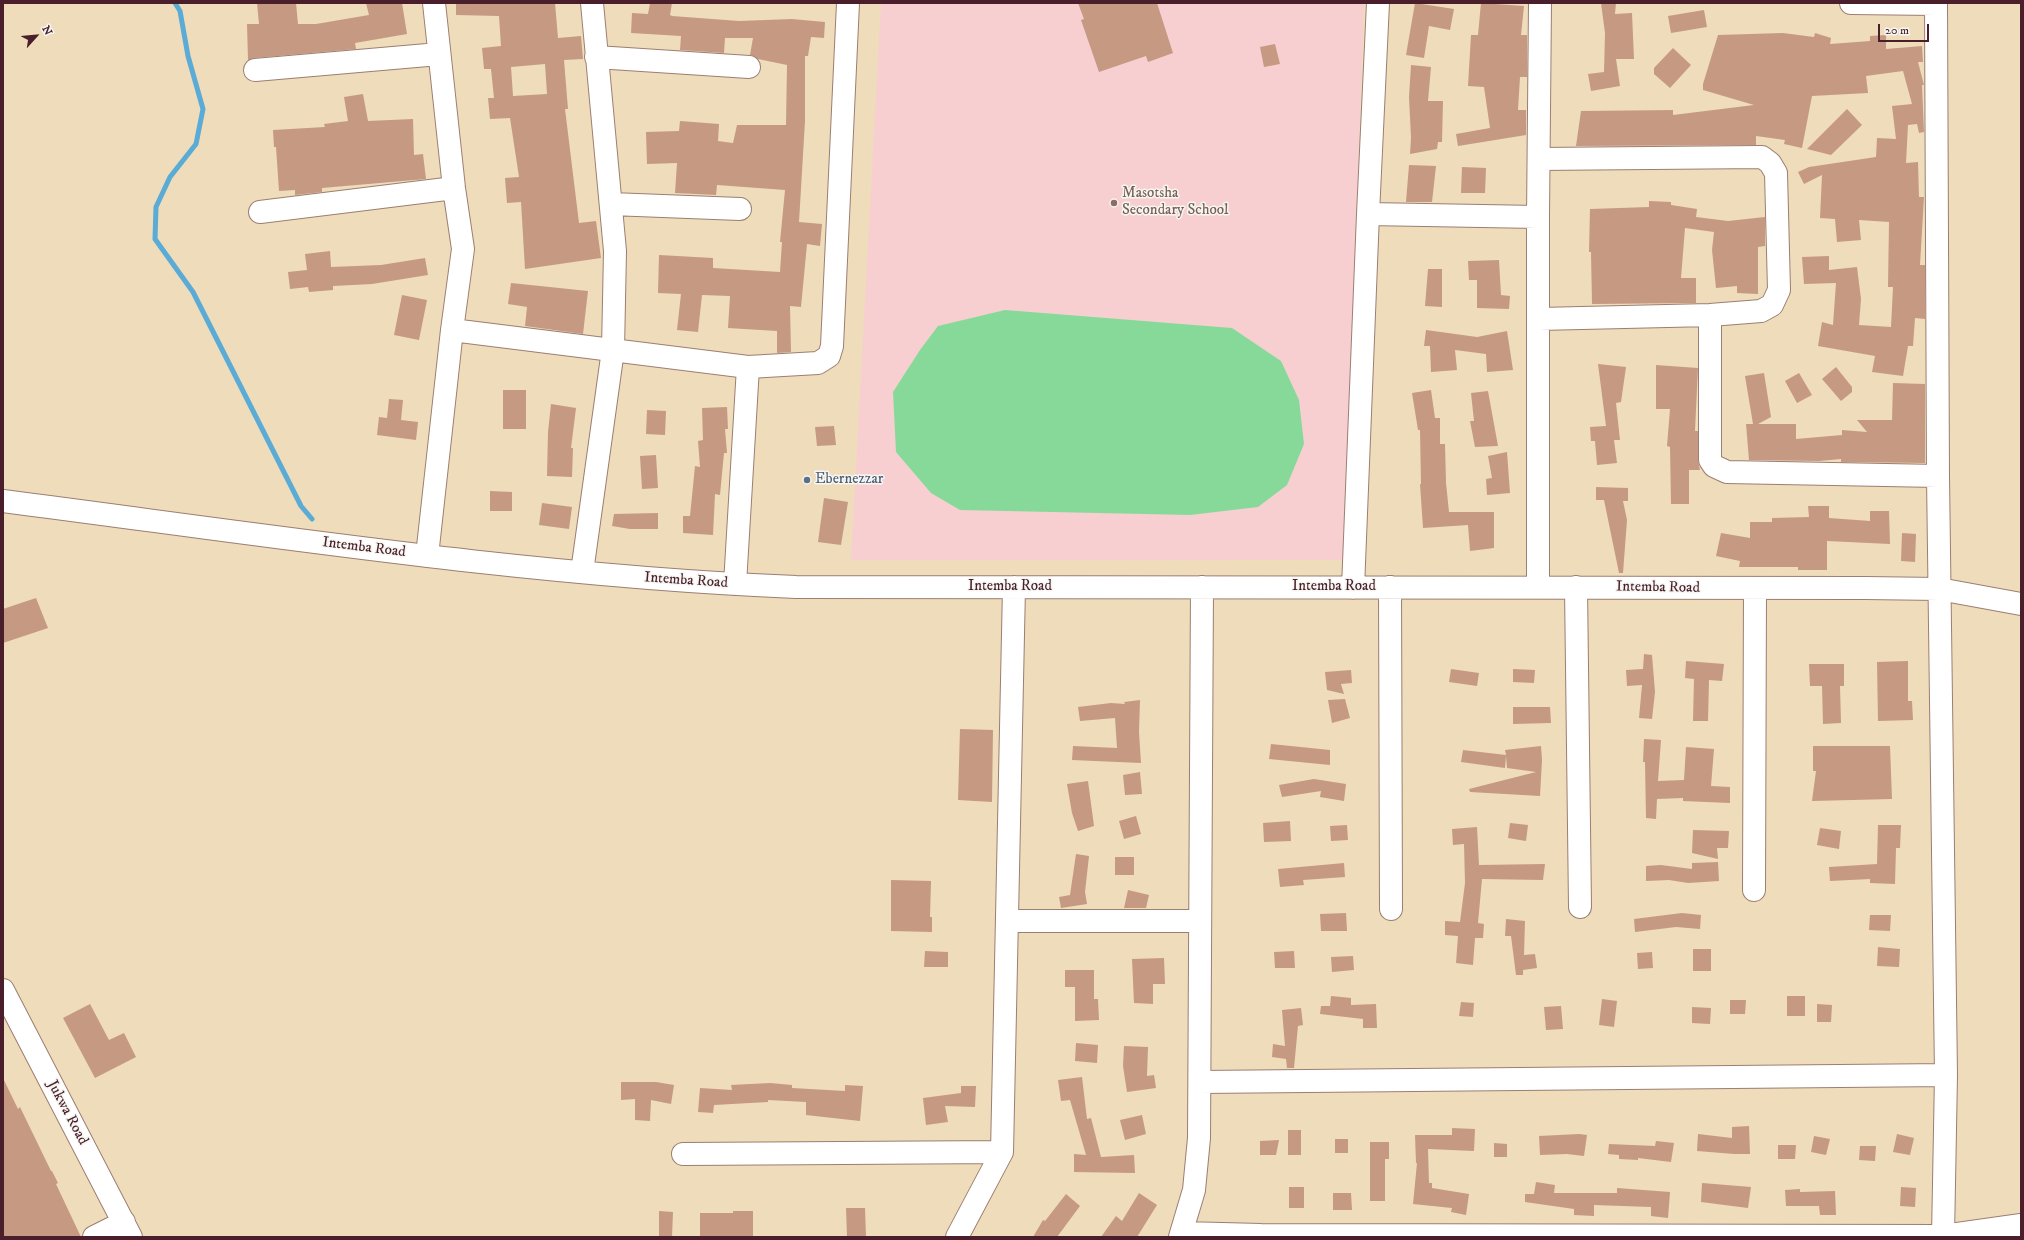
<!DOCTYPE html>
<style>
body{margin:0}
#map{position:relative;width:2024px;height:1240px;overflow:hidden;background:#efdcba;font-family:"IM FELL DW Pica",serif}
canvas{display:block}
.frame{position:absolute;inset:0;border:4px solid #4a1f2b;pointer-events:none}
.north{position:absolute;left:16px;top:16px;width:40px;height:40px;-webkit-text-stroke:3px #f6f6f2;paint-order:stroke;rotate:63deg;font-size:11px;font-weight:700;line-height:16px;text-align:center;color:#4a1f2b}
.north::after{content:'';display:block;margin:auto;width:14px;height:18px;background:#4a1f2b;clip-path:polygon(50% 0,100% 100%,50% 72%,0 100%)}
.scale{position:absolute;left:1878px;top:24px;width:51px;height:18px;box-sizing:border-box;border:2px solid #4a1f2b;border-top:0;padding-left:5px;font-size:12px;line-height:14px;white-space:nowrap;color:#4a1f2b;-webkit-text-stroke:3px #f6f6f2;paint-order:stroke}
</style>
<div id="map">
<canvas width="2024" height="1240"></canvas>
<div class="frame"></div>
<div class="north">N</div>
<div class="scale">20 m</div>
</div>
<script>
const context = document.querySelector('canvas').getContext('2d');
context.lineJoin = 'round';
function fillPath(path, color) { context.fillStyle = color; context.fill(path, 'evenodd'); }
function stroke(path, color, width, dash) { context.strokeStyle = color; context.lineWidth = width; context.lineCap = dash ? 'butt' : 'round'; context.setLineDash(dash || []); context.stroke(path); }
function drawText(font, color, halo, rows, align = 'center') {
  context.font = font + ' "IM FELL DW Pica",serif'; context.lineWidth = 3; context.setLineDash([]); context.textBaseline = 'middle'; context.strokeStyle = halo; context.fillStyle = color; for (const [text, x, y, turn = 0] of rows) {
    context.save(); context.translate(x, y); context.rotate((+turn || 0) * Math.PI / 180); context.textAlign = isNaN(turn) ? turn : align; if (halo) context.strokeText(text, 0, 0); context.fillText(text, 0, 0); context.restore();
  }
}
fillPath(new Path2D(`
 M 881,3 L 1364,3 L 1345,560 L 851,560 Z`), '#f7cfd1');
fillPath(new Path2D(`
 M 1005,310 L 1232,328 L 1281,361 L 1299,400 L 1304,444 L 1287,485 L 1258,507 L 1190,515 L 960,510 L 931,493 L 896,452 L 893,392 L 920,350 L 938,326 Z`), '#87d999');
stroke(new Path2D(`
 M 175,3 L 180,11 L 188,56 L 203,109 L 196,144 L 170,177 L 156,207 L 155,239 L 193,292 L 301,506 L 312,519`), '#5aabd5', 5);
fillPath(new Path2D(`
 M 257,3 L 296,3 L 298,24 L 316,24 L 369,15 L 366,3 L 402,3 L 407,34 L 355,43 L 356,49 L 254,58 L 248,60 L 247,24 L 259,24 Z
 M 456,3 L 555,3 L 558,38 L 581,36 L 583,59 L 564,60 L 568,109 L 565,109 L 579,223 L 596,221 L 601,258 L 525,269 L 521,202 L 507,203 L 505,178 L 519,177 L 510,118 L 490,119 L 488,98 L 494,98 L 491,69 L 484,69 L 482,48 L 501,46 L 499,16 L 456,15 ZM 545,64 L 547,94 L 513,96 L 511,67 Z
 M 650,3 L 672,3 L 670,15 L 672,16 L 739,21 L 792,19 L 825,22 L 824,38 L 811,37 L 808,56 L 805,56 L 805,121 L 799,222 L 822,224 L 820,246 L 807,244 L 801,307 L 790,306 L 791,352 L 777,353 L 777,331 L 728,328 L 730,296 L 702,295 L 698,332 L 677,330 L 681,294 L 658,293 L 659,255 L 713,258 L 713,268 L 780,272 L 782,242 L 780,242 L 785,190 L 717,185 L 716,195 L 675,193 L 677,163 L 647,164 L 646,132 L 679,131 L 680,121 L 719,124 L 718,141 L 733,143 L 737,125 L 786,125 L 787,65 L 758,59 L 750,55 L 753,38 L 725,38 L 724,53 L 680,50 L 681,36 L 631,33 L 632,13 L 648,14 Z
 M 1078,3 L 1157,3 L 1173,53 L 1148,62 L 1146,56 L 1099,72 L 1081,20 L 1084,19 Z
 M 1415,3 L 1454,9 L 1450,30 L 1429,26 L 1424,58 L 1406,55 Z
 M 1481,3 L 1524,6 L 1521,35 L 1527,35 L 1527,77 L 1520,77 L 1518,110 L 1526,110 L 1526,135 L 1458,146 L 1456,134 L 1490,128 L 1484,87 L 1468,86 L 1471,35 L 1478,35 Z
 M 1601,3 L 1616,3 L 1615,14 L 1632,13 L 1634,59 L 1616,59 L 1620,86 L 1591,91 L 1588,74 L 1604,72 L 1605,33 Z
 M 1704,10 L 1707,27 L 1671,33 L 1668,16 Z
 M 1783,33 L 1814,37 L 1815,33 L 1831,38 L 1830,44 L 1870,41 L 1870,36 L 1886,35 L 1886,49 L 1922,46 L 1923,62 L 1918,62 L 1924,85 L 1922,85 L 1924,132 L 1919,133 L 1917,124 L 1908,125 L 1906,163 L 1918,162 L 1919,197 L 1924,197 L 1920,265 L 1925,265 L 1925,319 L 1915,318 L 1913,346 L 1908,346 L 1903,376 L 1872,372 L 1875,356 L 1818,346 L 1822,322 L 1833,325 L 1836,283 L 1804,284 L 1802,257 L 1829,256 L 1829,270 L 1857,267 L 1861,299 L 1859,325 L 1891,327 L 1893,287 L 1888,287 L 1889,222 L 1859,220 L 1861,240 L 1837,242 L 1835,219 L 1820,218 L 1822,175 L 1804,184 L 1798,172 L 1809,167 L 1876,157 L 1877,138 L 1896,139 L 1892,106 L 1912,104 L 1903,71 L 1866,76 L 1868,93 L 1812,96 L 1802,148 L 1784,144 L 1785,140 L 1756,136 L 1756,145 L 1576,146 L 1581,111 L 1673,110 L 1673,115 L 1754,105 L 1703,90 L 1703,84 L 1718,35 Z
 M 1275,44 L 1280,64 L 1264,67 L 1260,47 Z
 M 1673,48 L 1691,65 L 1670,88 L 1654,74 L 1654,68 Z
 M 1411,65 L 1431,67 L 1428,101 L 1443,101 L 1442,142 L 1438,142 L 1437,149 L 1410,154 L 1411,138 L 1409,97 Z
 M 363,94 L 368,121 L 413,119 L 414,155 L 423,154 L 426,179 L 322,188 L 322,192 L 295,195 L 295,190 L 279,191 L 276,147 L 274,147 L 273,130 L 325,127 L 324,124 L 348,121 L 344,97 Z
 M 1847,109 L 1862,125 L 1831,155 L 1807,149 Z
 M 1409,165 L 1436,166 L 1432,202 L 1406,202 Z
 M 1462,167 L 1486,168 L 1485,193 L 1461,193 Z
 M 1649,201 L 1671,202 L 1671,205 L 1697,209 L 1696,217 L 1728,221 L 1765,217 L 1765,246 L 1758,247 L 1758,294 L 1737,293 L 1737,286 L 1716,288 L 1712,250 L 1714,232 L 1685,228 L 1681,278 L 1696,278 L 1696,303 L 1592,304 L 1591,252 L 1589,252 L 1590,209 L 1649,207 Z
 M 330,251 L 331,267 L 381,265 L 425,258 L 428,275 L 372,284 L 333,286 L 333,290 L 309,292 L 308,287 L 290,289 L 288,272 L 307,270 L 305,254 Z
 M 1499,260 L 1501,295 L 1510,296 L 1509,309 L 1477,308 L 1477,280 L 1469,280 L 1468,261 Z
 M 1428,269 L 1442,269 L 1442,307 L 1425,306 Z
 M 511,283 L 588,291 L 583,334 L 525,326 L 527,307 L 508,304 Z
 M 402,295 L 427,300 L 419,340 L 394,335 Z
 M 1426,330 L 1477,337 L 1507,331 L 1513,370 L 1487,372 L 1486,354 L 1455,350 L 1457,370 L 1431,372 L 1430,346 L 1424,346 Z
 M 1598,364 L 1626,367 L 1621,402 L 1616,403 L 1620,440 L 1614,440 L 1617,463 L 1597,465 L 1595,441 L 1591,441 L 1590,427 L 1606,426 Z
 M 1656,365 L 1698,368 L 1695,431 L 1698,431 L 1698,460 L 1700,470 L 1689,470 L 1689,504 L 1671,504 L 1670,447 L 1667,446 L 1670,409 L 1656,409 Z
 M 1836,367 L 1852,387 L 1852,392 L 1841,401 L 1822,379 Z
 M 1764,373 L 1771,417 L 1758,424 L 1796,424 L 1796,439 L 1842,435 L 1842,430 L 1867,432 L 1857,420 L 1892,420 L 1893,383 L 1925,384 L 1925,463 L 1841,462 L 1841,459 L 1819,461 L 1749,460 L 1746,424 L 1753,424 L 1745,376 Z
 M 1799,373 L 1812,395 L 1797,403 L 1785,381 Z
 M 503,390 L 526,390 L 526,429 L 503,429 Z
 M 1431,390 L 1435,418 L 1440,418 L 1440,444 L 1445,444 L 1446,483 L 1449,512 L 1494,512 L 1494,548 L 1470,551 L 1468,525 L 1423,528 L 1420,484 L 1421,484 L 1420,430 L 1418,430 L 1412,393 Z
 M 1488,391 L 1498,446 L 1475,447 L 1470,421 L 1474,421 L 1471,393 Z
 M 389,399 L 403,400 L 401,420 L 418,422 L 416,440 L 377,435 L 379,417 L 387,418 Z
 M 551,404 L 576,408 L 571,448 L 573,448 L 572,477 L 547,476 L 548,432 Z
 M 727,407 L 728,429 L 725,429 L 727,453 L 724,453 L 720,495 L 715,494 L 713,535 L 683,533 L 683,516 L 690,516 L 695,466 L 700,467 L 698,441 L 703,440 L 702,408 Z
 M 647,410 L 666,411 L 665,435 L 646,434 Z
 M 834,426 L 836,445 L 817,446 L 815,427 Z
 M 1507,452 L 1510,493 L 1487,495 L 1486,479 L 1492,478 L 1488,456 Z
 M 656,455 L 658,488 L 642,489 L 640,456 Z
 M 1596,487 L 1628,488 L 1628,501 L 1623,501 L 1627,520 L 1623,573 L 1619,573 L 1604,500 L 1596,500 Z
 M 490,491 L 512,492 L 512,511 L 490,511 Z
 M 824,498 L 848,502 L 841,545 L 818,542 Z
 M 542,503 L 572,507 L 569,529 L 539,525 Z
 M 1808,506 L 1829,506 L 1829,518 L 1870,521 L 1870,511 L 1889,511 L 1890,544 L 1827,541 L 1827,570 L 1798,570 L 1798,567 L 1739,567 L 1740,561 L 1716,556 L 1721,533 L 1750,538 L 1750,522 L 1772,522 L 1772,518 L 1809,517 Z
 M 658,513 L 658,529 L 630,529 L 612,526 L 614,514 Z
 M 1902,533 L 1916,534 L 1915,562 L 1901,561 Z
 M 36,598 L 48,628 L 3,643 L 3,609 Z
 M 1644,654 L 1652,655 L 1655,692 L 1652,719 L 1639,718 L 1642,685 L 1627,686 L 1626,670 L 1643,669 Z
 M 1686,661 L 1724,664 L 1722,681 L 1709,680 L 1708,721 L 1693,721 L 1694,679 L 1685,678 Z
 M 1908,661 L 1908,701 L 1912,701 L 1913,720 L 1878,721 L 1877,662 Z
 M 1809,664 L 1844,664 L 1844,686 L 1840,686 L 1841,723 L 1823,724 L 1822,686 L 1810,686 Z
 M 1451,669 L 1479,673 L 1477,686 L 1449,682 Z
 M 1513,669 L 1535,670 L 1534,683 L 1513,682 Z
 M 1351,670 L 1352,683 L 1341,684 L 1344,694 L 1327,690 L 1325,672 Z
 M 1345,699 L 1350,718 L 1332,723 L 1328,700 Z
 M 1140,700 L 1139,732 L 1141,763 L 1072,760 L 1073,746 L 1117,748 L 1115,718 L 1080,721 L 1078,707 L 1111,703 L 1125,704 L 1124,702 Z
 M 1513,707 L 1550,707 L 1551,723 L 1513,724 Z
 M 960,729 L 993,730 L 992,802 L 958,800 Z
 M 1644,739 L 1661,740 L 1658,781 L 1684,780 L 1686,747 L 1714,749 L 1711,786 L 1730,787 L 1730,803 L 1683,801 L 1683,798 L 1657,799 L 1656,819 L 1646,818 L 1645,762 L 1643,762 Z
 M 1271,744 L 1330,750 L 1330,765 L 1269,759 Z
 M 1541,746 L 1542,760 L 1540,796 L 1470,792 L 1469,789 L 1536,772 L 1507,768 L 1506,756 L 1505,768 L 1461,762 L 1463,750 L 1506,755 L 1505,750 Z
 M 1813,746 L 1890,746 L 1892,799 L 1812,801 L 1816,771 L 1813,771 Z
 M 1140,772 L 1142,794 L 1125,795 L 1123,775 Z
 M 1314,779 L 1346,784 L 1344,801 L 1320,797 L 1321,791 L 1282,797 L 1279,785 Z
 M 1088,781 L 1094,826 L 1078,831 L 1072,813 L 1067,784 Z
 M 1136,816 L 1141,834 L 1124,839 L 1119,821 Z
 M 1290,821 L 1291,841 L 1264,842 L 1263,823 Z
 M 1510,823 L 1528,825 L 1526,841 L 1508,838 Z
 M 1347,825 L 1348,840 L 1331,841 L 1330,826 Z
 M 1878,825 L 1901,825 L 1900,848 L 1896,848 L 1895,884 L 1870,883 L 1870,879 L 1830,881 L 1829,867 L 1877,864 Z
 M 1477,827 L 1479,865 L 1545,864 L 1543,880 L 1482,879 L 1478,923 L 1484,924 L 1483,938 L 1475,938 L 1473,965 L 1456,963 L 1458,936 L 1445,935 L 1445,921 L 1460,922 L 1465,883 L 1464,844 L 1453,845 L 1452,829 Z
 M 1820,828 L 1841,831 L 1839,849 L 1817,845 Z
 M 1693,830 L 1729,831 L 1728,848 L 1717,848 L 1718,859 L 1692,853 Z
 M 1076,854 L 1089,856 L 1085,892 L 1087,904 L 1061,908 L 1059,897 L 1070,895 Z
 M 1115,857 L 1134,857 L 1134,875 L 1115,875 Z
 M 1718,862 L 1719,881 L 1688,883 L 1669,880 L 1646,881 L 1646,866 L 1661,865 L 1692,869 L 1692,863 Z
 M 1344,863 L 1345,877 L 1303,880 L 1304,885 L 1280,887 L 1278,869 Z
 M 891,880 L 931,881 L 930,917 L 932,917 L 932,932 L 891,931 Z
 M 1128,890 L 1149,895 L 1146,908 L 1124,908 Z
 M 1346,913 L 1347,931 L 1321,931 L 1320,914 Z
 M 1682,913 L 1701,915 L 1700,929 L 1676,927 L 1635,932 L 1634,919 Z
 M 1870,915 L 1891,915 L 1890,931 L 1869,930 Z
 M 1506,919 L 1525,921 L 1524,955 L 1535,954 L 1537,968 L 1523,970 L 1523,975 L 1516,975 L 1511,936 L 1505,936 Z
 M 1878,947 L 1900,949 L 1899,967 L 1877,966 Z
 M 1693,949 L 1711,949 L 1711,971 L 1693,971 Z
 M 925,951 L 948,952 L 948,967 L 924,967 Z
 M 1294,951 L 1295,968 L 1275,968 L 1274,952 Z
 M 1652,952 L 1653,968 L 1638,969 L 1637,953 Z
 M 1353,956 L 1354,970 L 1332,972 L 1331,957 Z
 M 1164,958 L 1165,984 L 1153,984 L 1153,1004 L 1134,1003 L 1132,959 Z
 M 1065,970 L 1094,970 L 1094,999 L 1098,999 L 1099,1020 L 1075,1021 L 1075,987 L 1065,987 Z
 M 1331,996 L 1351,998 L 1351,1005 L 1376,1004 L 1377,1028 L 1363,1028 L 1363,1019 L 1320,1014 L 1321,1006 L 1330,1006 Z
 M 1787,996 L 1805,996 L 1805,1016 L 1787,1016 Z
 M 1602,999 L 1617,1001 L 1614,1027 L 1599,1025 Z
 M 1730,1000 L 1746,1000 L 1745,1014 L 1730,1014 Z
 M 1461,1002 L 1474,1003 L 1473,1017 L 1459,1016 Z
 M 90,1004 L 109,1040 L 124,1033 L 136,1057 L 95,1078 L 63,1018 Z
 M 1817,1004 L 1832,1005 L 1831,1022 L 1817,1022 Z
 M 1561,1006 L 1563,1029 L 1546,1030 L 1544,1007 Z
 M 1692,1007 L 1711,1008 L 1710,1024 L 1692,1023 Z
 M 1301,1008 L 1303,1025 L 1298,1026 L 1294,1068 L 1287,1068 L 1286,1059 L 1272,1057 L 1273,1044 L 1285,1046 L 1282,1010 Z
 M 1076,1043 L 1098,1045 L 1097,1063 L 1075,1061 Z
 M 1124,1046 L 1148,1047 L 1147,1076 L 1154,1075 L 1156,1088 L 1127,1092 L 1123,1066 Z
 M 1082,1077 L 1087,1119 L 1091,1118 L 1101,1157 L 1134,1155 L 1135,1173 L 1074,1172 L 1074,1154 L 1086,1155 L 1070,1100 L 1061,1101 L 1058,1080 Z
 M 3,1078 L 18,1109 L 20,1107 L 51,1171 L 52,1171 L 58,1183 L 56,1184 L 81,1237 L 3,1237 Z
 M 621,1082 L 656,1082 L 674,1085 L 671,1104 L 651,1100 L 650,1121 L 635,1120 L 635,1099 L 621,1100 Z
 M 770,1083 L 792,1085 L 792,1088 L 845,1091 L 845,1085 L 863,1086 L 860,1121 L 806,1115 L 806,1102 L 768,1100 L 768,1102 L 714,1105 L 713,1113 L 698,1112 L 700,1088 L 732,1090 L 731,1085 Z
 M 961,1086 L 976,1086 L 975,1107 L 945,1106 L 948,1122 L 926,1125 L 923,1098 L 961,1093 Z
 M 1142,1115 L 1146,1134 L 1125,1140 L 1120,1120 Z
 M 1749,1126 L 1750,1154 L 1734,1154 L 1697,1151 L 1698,1134 L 1732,1138 L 1732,1127 Z
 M 1452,1128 L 1475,1129 L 1474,1151 L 1428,1149 L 1429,1183 L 1432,1183 L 1432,1188 L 1469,1194 L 1466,1215 L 1451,1212 L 1452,1208 L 1413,1204 L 1417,1163 L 1416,1163 L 1415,1135 L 1452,1135 Z
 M 1288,1130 L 1301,1130 L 1301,1155 L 1288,1155 Z
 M 1579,1134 L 1587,1135 L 1584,1156 L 1567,1154 L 1540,1155 L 1539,1136 Z
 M 1897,1134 L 1914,1138 L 1910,1155 L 1893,1152 Z
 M 1814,1136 L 1830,1139 L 1826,1155 L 1811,1152 Z
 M 1335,1139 L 1348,1139 L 1348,1153 L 1335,1153 Z
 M 1279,1140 L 1276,1155 L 1260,1155 L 1260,1141 Z
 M 1656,1141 L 1674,1143 L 1671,1162 L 1638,1158 L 1638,1160 L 1619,1159 L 1619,1155 L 1608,1154 L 1609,1144 L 1655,1146 Z
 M 1370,1142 L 1389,1142 L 1389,1159 L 1385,1159 L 1385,1201 L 1370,1201 Z
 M 1494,1143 L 1507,1144 L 1507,1157 L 1494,1157 Z
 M 1778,1145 L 1796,1145 L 1795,1159 L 1778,1159 Z
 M 1860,1146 L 1876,1146 L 1875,1161 L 1859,1160 Z
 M 1536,1182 L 1555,1185 L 1554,1193 L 1617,1193 L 1617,1188 L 1670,1192 L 1668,1218 L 1651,1216 L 1651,1207 L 1594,1205 L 1594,1216 L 1574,1215 L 1574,1209 L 1525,1202 L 1525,1194 L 1534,1194 Z
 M 1702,1183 L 1751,1187 L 1748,1208 L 1701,1202 Z
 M 1289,1187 L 1304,1187 L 1304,1208 L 1289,1208 Z
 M 1901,1187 L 1916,1188 L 1915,1207 L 1900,1206 Z
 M 1800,1189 L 1800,1192 L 1835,1191 L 1836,1215 L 1820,1215 L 1819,1206 L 1786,1206 L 1785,1190 Z
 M 1139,1193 L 1157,1205 L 1137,1237 L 1101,1237 L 1116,1216 L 1122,1221 Z
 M 1333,1193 L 1351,1193 L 1352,1210 L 1333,1210 Z
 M 1066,1194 L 1080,1206 L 1057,1237 L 1033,1237 L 1043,1220 L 1045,1221 Z
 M 846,1208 L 865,1208 L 866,1237 L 847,1237 Z
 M 659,1211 L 673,1212 L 672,1237 L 659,1237 Z
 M 733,1211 L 753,1211 L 753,1237 L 700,1237 L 700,1213 L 733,1213 Z`), '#c69983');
const minor = new Path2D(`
 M 1851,3 L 1936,4
 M 1936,3 L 1938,476 L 1946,1075 L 1943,1237
 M 596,57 L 749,67
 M 255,70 L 439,54
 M 611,204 L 740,209
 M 260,212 L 454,188
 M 1368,214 L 1378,3
 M 1710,315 L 1710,460 L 1714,466 L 1727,472 L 1938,476
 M 1539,319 L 1710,315 L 1761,311 L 1772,305 L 1779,290 L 1776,173 L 1770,163 L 1762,157 L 1539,159
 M 452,330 L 748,367 L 818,363 L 829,356 L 832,346 L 848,3
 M 3,501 C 267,535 530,576 796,587 L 1865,588 L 1939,589 L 2021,604
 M 427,556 L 452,330 L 463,249 L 454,188 L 434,3
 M 582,572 L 613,350 L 615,251 L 592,3
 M 735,584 L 748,367
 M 1538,586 L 1538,217 L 1540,3
 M 1390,587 L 1391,909
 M 1576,587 L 1580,907
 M 1353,588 L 1368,214 L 1538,217
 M 1754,890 L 1755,589
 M 1008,921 L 1199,921
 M 3,990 L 131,1237
 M 1200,1082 L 1946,1075
 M 683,1154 L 1002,1152
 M 1182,1233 L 1261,1235 L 1943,1236 L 2021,1225
 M 94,1237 L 124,1222
 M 957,1237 L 1002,1152 L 1014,587
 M 1180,1237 L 1194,1190 L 1199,1138 L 1202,587`);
stroke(minor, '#9c7e72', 24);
stroke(minor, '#fff', 22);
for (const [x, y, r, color] of [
 [1114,203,4,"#8d6e63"],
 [807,480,4,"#5c6f8a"]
]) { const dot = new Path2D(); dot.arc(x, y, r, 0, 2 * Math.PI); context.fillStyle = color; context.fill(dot); stroke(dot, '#f6f6f2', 1.5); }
drawText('15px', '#785e54', '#f6f6f2', [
 ["Masotsha",1122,194],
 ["Secondary School",1122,211]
], 'left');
drawText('15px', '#4e5e75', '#f6f6f2', [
 ["Ebernezzar",815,480]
], 'left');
drawText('15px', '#4a1f2b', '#f6f6f2', [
 ["Intemba Road",364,548,7],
 ["Intemba Road",686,581,4],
 ["Intemba Road",1010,587],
 ["Intemba Road",1334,587],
 ["Intemba Road",1658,588,1],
 ["Jukwa Road",67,1113,62]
]);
</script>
